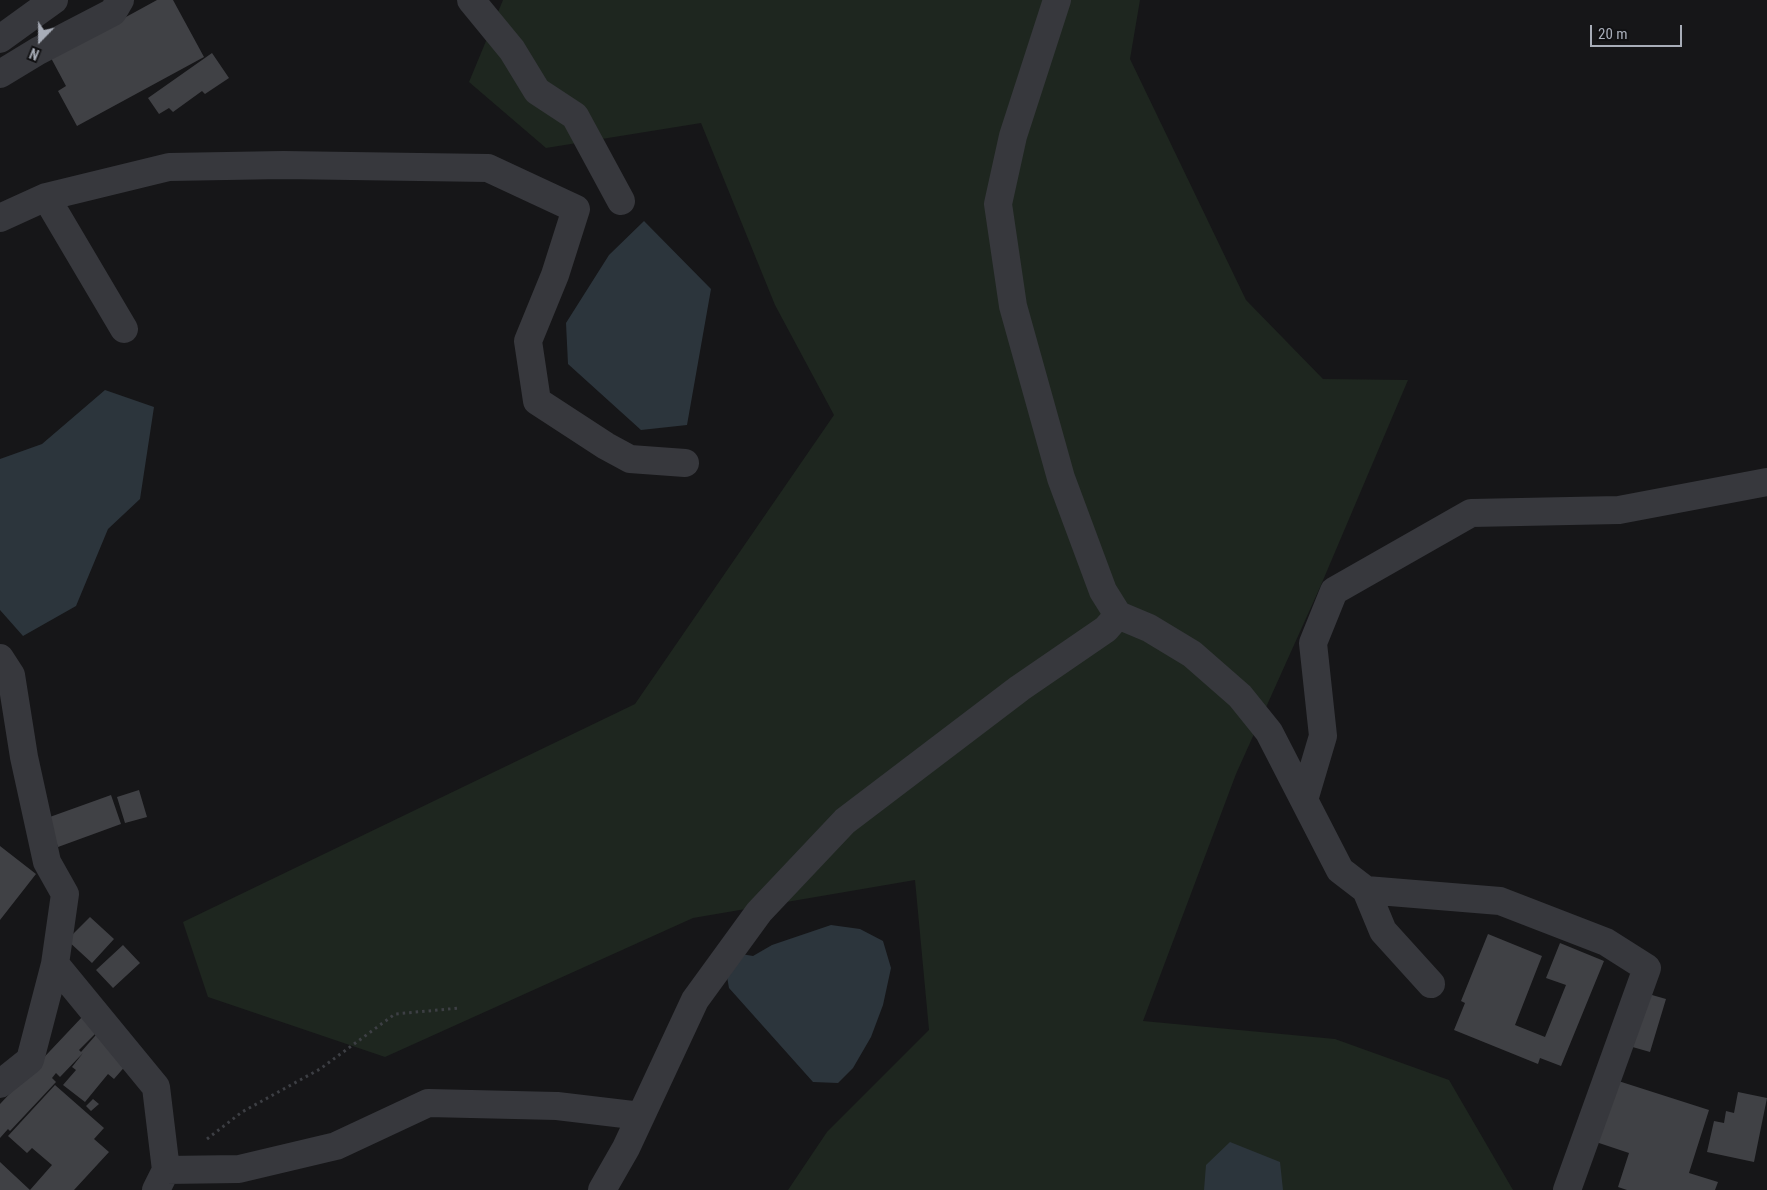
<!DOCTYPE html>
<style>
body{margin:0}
#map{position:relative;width:1767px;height:1190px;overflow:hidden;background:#161618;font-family:"Roboto Condensed",sans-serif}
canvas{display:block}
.north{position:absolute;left:15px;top:15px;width:50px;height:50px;-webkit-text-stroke:4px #111113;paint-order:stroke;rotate:202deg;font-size:14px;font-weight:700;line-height:20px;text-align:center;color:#a8adb8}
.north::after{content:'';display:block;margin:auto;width:18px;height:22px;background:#a8adb8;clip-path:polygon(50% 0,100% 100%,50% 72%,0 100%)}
.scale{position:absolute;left:1590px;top:25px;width:92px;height:22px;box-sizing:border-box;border:2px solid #a8adb8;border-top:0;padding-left:6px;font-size:15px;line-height:18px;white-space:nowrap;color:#a8adb8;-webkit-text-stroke:4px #111113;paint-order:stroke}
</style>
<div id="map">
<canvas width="1767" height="1190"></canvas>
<div class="north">N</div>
<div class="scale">20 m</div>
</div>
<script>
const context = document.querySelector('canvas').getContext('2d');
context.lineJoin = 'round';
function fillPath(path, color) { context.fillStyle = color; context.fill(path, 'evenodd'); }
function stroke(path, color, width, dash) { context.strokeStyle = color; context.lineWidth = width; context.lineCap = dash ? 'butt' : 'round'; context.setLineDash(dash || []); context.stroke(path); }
fillPath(new Path2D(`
 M 503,0 L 1140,0 L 1130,59 L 1246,300 L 1323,379 L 1408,380 L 1321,585 L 1236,774 L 1143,1021 L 1335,1039 L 1449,1080 L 1513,1190 L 788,1190 L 827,1132 L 929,1030 L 915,880 L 693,918 L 385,1057 L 208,997 L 183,922 L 635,704 L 834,415 L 775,305 L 701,123 L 546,148 L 469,82 Z`), '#1e261f');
fillPath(new Path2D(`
 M 644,221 L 711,289 L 687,425 L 641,430 L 568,364 L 566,323 L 609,255 Z
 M 105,390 L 154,407 L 140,499 L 108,529 L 76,606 L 23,636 L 0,610 L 0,459 L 42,444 Z
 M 831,925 L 860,929 L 883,941 L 891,968 L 883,1005 L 871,1037 L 853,1068 L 838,1083 L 813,1082 L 729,988 L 726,971 L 741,954 L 753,956 L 772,945 Z
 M 1230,1142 L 1280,1162 L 1283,1190 L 1204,1190 L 1206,1165 Z`), '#2c353c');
fillPath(new Path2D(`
 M 157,0 L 173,0 L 204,57 L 77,126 L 58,91 L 66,86 L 51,58 Z
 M 212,53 L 229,78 L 205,94 L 202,91 L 173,112 L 169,108 L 159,114 L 148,98 Z
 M 139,790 L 147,817 L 125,823 L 117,797 Z
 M 111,795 L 121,824 L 58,847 L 47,818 Z
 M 0,846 L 36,874 L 0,920 Z
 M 90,917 L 114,939 L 92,963 L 67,940 Z
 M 1488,934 L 1542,956 L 1515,1025 L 1545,1037 L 1566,985 L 1546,978 L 1560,943 L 1604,961 L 1561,1066 L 1540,1058 L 1538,1064 L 1454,1030 L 1465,1003 L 1461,1001 Z
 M 123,945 L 140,963 L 113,988 L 96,970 Z
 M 1638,991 L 1666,999 L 1650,1052 L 1622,1044 Z
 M 83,1016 L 99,1030 L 79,1050 L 81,1052 L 102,1028 L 134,1056 L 114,1079 L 108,1074 L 85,1102 L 63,1085 L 76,1070 L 72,1067 L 83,1053 L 60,1077 L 56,1073 L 52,1078 L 56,1082 L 10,1131 L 8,1129 L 0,1138 L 0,1104 Z
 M 1609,1078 L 1709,1110 L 1689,1173 L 1718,1182 L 1715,1190 L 1627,1190 L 1618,1187 L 1629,1153 L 1590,1140 Z
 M 55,1085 L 104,1128 L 94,1139 L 109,1152 L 74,1190 L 0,1190 L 0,1162 L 30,1190 L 52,1165 L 32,1148 L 27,1153 L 8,1136 Z
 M 1738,1092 L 1767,1098 L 1754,1162 L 1707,1152 L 1714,1121 L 1724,1123 L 1726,1111 L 1734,1113 Z
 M 93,1099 L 99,1104 L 91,1111 L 86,1106 Z`), '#404145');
stroke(new Path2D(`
 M 207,1139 L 242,1112 L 320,1069 L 395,1014 L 460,1008`), '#3d3f44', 3, [2.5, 4]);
stroke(new Path2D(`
 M 471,0 L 512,50 L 537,91 L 575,116 L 621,201
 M 1057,0 L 1013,136 L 998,204 L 1013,306 L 1061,478 L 1103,591 L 1118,615 L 1149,628 L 1192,654 L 1240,696 L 1269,732 L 1340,870 L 1366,890 L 1500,901 L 1606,942 L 1647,968 L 1567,1190
 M 0,39 L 54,0
 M 0,74 L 38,51 L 113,12 L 120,0
 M 46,197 L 124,329
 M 0,218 L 46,197 L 169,167 L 283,165 L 488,168 L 576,209 L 555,275 L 528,341 L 537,401 L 606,446 L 630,459 L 685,463
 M 0,658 L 11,675 L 24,757 L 47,862 L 65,894 L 55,964 L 156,1087 L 166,1170 L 156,1190
 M 1304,800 L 1323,736 L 1313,643 L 1334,591 L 1471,513 L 1619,510 L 1767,482
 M 1366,890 L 1383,931 L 1431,984
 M 0,1084 L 30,1060 L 55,964
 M 166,1170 L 239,1169 L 336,1146 L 428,1103 L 557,1106 L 641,1116
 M 602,1190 L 626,1148 L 695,1000 L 759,912 L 845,821 L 1020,688 L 1106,629 L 1118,615`), '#37383d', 28);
</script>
